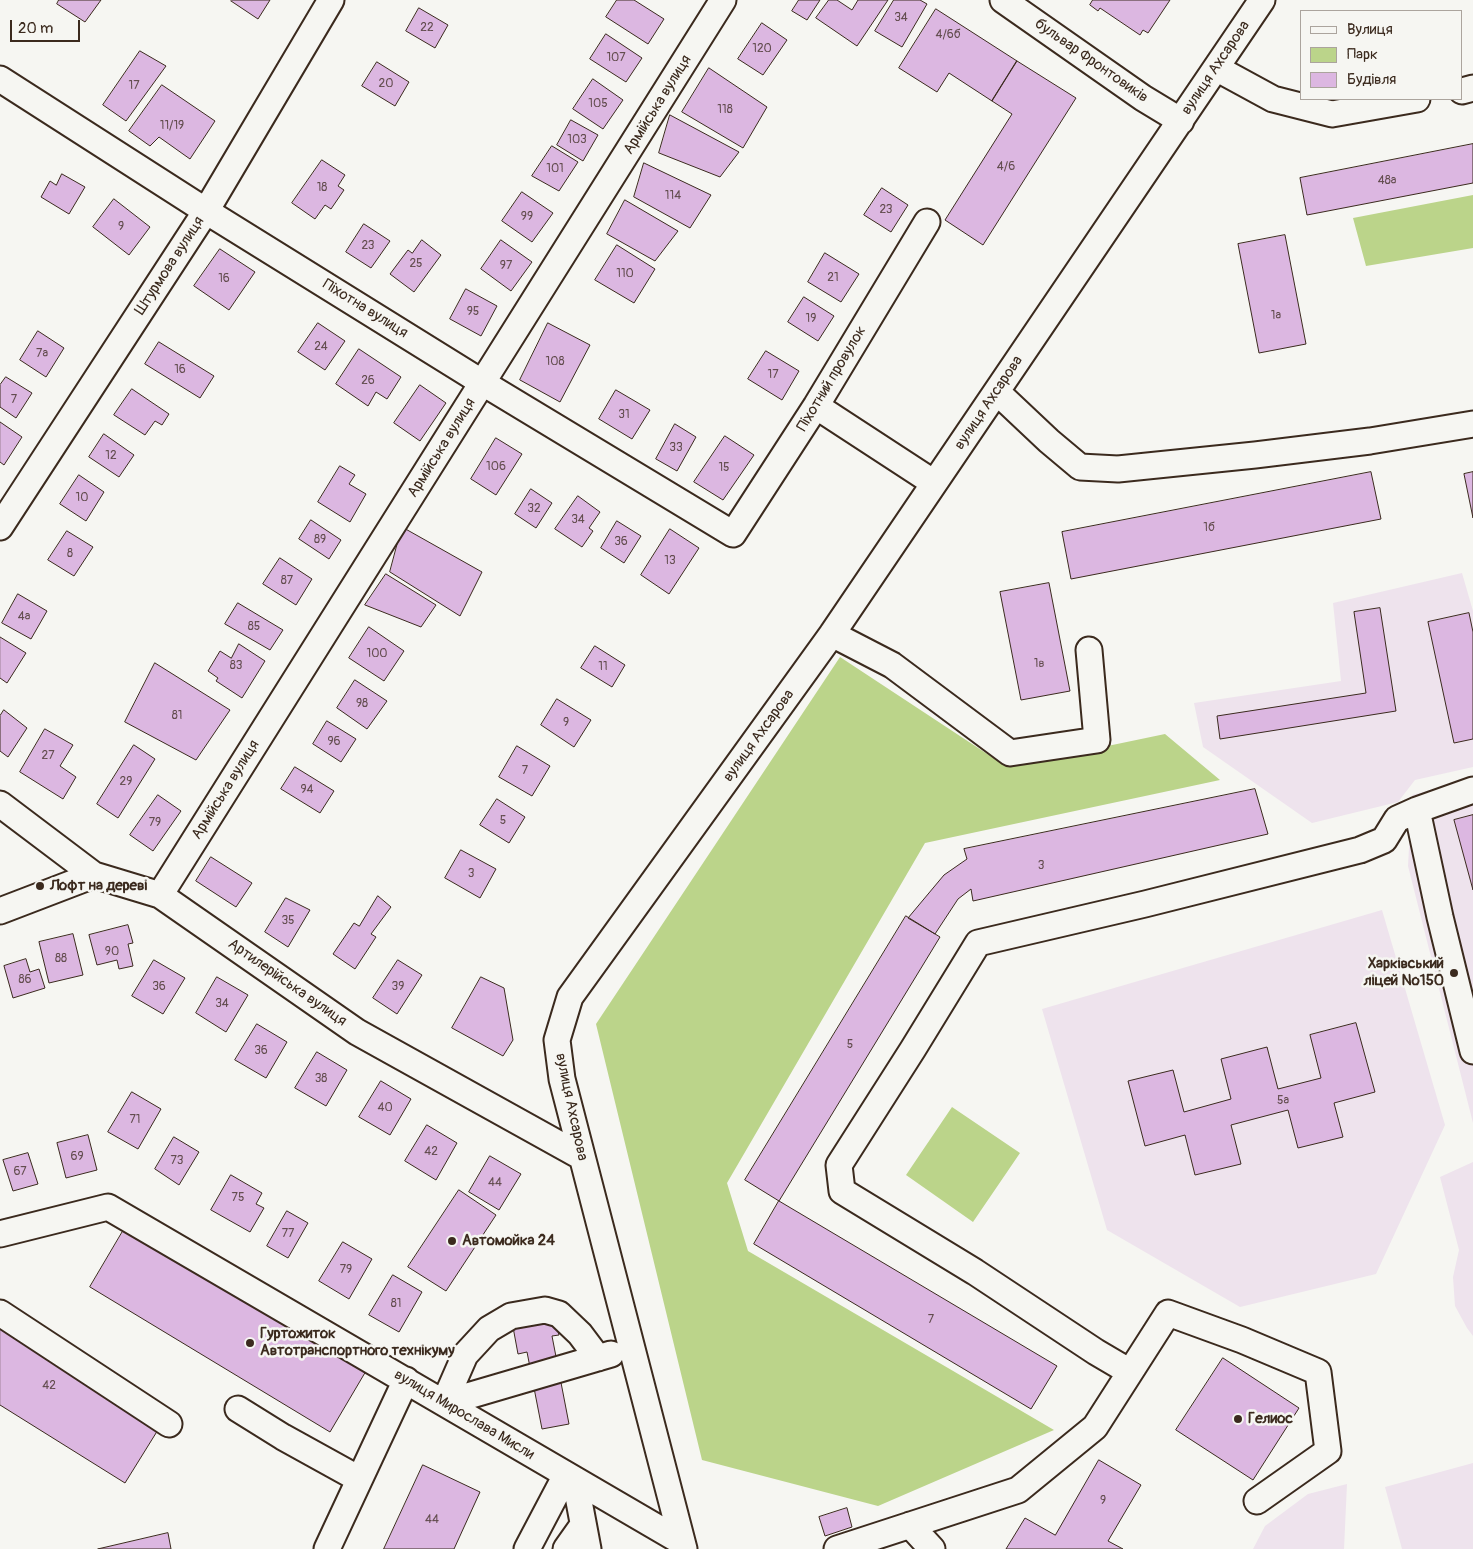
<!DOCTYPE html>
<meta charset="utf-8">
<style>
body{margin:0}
#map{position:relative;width:1473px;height:1549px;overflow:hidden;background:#f6f6f2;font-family:Pangolin,sans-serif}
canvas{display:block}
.legend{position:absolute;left:1300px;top:10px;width:162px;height:90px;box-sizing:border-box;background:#f6f6f2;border:1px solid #aba49d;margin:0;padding:6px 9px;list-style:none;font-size:15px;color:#3b2a1e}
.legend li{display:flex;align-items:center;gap:10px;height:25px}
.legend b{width:25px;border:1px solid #aba49d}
.scale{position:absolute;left:10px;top:20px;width:70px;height:22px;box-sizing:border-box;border:2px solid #3b2a1e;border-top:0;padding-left:6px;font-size:15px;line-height:18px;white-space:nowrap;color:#3b2a1e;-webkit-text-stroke:4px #f6f6f2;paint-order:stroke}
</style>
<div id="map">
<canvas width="1473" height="1549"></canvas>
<ul class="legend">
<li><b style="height:6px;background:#f6f6f2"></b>Вулиця</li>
<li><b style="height:14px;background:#bbd48a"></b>Парк</li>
<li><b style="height:14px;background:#dcb7e1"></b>Будівля</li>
</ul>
<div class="scale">20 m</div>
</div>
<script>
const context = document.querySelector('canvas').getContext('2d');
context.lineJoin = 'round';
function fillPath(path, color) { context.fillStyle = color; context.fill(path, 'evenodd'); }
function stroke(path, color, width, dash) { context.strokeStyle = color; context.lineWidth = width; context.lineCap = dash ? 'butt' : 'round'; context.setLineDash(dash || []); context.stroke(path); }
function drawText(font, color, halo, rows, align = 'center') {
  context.font = font + ' Pangolin,sans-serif'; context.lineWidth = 5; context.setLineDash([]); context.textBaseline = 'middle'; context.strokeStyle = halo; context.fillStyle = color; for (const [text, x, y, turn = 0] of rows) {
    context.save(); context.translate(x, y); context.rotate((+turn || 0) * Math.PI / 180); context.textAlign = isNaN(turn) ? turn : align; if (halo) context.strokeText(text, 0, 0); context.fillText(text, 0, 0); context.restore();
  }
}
fillPath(new Path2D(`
 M 1462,573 L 1473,611 L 1473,767 L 1415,780 L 1398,802 L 1312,823 L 1203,747 L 1194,703 L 1341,681 L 1333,603 Z
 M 1473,779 L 1473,1123 L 1408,866 L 1412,795 Z
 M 1382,910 L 1445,1125 L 1376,1274 L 1240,1307 L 1107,1230 L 1042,1009 Z
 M 1473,1162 L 1473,1336 L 1467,1328 L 1455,1306 L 1453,1277 L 1459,1250 L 1440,1177 Z
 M 1473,1463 L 1473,1549 L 1402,1549 L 1385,1487 Z
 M 1347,1484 L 1344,1549 L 1253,1549 L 1265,1526 L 1308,1494 Z`), '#eee3ed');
fillPath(new Path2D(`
 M 1473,195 L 1473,248 L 1366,266 L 1353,218 Z
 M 840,657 L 1007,767 L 1165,734 L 1220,780 L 925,843 L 727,1183 L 748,1251 L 1054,1430 L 878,1506 L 702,1460 L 596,1024 Z
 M 952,1107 L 1020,1153 L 973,1222 L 906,1175 Z`), '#bbd48a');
const building = new Path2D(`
 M 59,0 L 101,0 L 85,22 L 57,4 Z
 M 232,0 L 270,0 L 258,19 L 231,1 Z
 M 617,0 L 634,0 L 664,19 L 648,44 L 606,17 Z
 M 799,0 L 820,0 L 807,20 L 792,11 Z
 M 829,0 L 837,0 L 852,10 L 858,0 L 888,0 L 857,46 L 816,18 Z
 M 894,0 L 920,0 L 927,4 L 902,47 L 875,31 Z
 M 1093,0 L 1170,0 L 1148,33 L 1143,30 L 1140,35 L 1100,8 L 1098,11 L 1090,5 Z
 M 419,8 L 448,25 L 435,48 L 406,31 Z
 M 936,9 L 1017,61 L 992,101 L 949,73 L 937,92 L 899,68 Z
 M 762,23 L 787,40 L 763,75 L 738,59 Z
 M 606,34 L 642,58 L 626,82 L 590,59 Z
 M 140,51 L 166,66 L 126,121 L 103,105 Z
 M 1017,61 L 1076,98 L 983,245 L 945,220 L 1012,114 L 992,101 Z
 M 377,62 L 409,82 L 395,106 L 362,86 Z
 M 709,68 L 767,107 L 743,148 L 682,112 Z
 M 593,79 L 623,100 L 603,129 L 573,109 Z
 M 162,85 L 215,121 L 190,159 L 159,137 L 150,146 L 129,131 Z
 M 670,115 L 739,152 L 720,177 L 659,153 Z
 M 571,120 L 598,135 L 583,161 L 557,145 Z
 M 1473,144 L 1473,183 L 1307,215 L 1300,178 Z
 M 552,146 L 578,162 L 559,191 L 532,176 Z
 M 322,160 L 345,175 L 338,186 L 344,190 L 331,209 L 325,205 L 315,219 L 292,203 Z
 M 644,163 L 711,195 L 690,228 L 634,197 Z
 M 62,174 L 85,187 L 69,214 L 41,197 L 50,181 L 56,185 Z
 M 882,188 L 908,205 L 891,232 L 864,215 Z
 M 522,192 L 553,213 L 532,242 L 502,221 Z
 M 114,199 L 150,227 L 129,255 L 93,227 Z
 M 625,200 L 678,231 L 655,261 L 607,234 Z
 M 364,224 L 390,241 L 371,268 L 346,252 Z
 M 1285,235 L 1306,344 L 1259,353 L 1238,244 Z
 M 422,240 L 441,255 L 414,292 L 390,274 L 408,250 L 412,253 Z
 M 501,240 L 532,262 L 511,291 L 481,269 Z
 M 617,245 L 655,269 L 634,303 L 595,280 Z
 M 220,249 L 255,272 L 229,310 L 194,286 Z
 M 825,253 L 859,274 L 841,302 L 808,282 Z
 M 466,289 L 497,306 L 481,336 L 450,319 Z
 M 804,297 L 834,316 L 818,341 L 788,322 Z
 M 318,323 L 345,341 L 325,370 L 298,352 Z
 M 548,323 L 590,345 L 560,402 L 520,380 Z
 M 38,331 L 64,348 L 46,377 L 20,360 Z
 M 159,342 L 214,376 L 200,398 L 145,364 Z
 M 359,349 L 401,377 L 387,399 L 376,392 L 368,406 L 336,384 Z
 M 766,351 L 799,371 L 782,400 L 748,379 Z
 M 6,377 L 32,393 L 16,418 L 0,407 L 0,385 Z
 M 420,385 L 446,403 L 420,441 L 394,423 Z
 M 132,389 L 169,414 L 162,425 L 155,421 L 145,435 L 114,415 Z
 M 616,390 L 650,410 L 632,439 L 599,419 Z
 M 0,422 L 22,437 L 4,465 L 0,462 Z
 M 675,424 L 696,437 L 677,471 L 656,459 Z
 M 104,434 L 134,455 L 119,477 L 89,457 Z
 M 725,436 L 754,455 L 723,500 L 694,482 Z
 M 496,438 L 522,454 L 496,495 L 471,479 Z
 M 340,466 L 355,475 L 349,484 L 366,494 L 350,522 L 318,502 Z
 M 1371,472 L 1381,519 L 1071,579 L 1062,532 Z
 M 1473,472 L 1473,518 L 1464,474 Z
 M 79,475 L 104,492 L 86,521 L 60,504 Z
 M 531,489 L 552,503 L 536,528 L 515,514 Z
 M 578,496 L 600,512 L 589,528 L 593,531 L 582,547 L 555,529 Z
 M 311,520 L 341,540 L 329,559 L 299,539 Z
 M 617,521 L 641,536 L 624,563 L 601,548 Z
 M 402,527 L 482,572 L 460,616 L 390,572 Z
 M 670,529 L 699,548 L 669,594 L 641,575 Z
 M 67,531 L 93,547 L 74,576 L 48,560 Z
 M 280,558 L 312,579 L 296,605 L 263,584 Z
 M 386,574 L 436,605 L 421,627 L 365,605 Z
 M 1049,583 L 1070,691 L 1021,700 L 1000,592 Z
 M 18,594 L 47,611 L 31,639 L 2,623 Z
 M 238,603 L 283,630 L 270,650 L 225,624 Z
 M 1380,608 L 1396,711 L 1220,739 L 1217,716 L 1366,693 L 1354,612 Z
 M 1469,613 L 1473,632 L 1473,739 L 1454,743 L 1428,622 Z
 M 369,627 L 404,651 L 384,681 L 349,658 Z
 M 0,637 L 26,653 L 7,683 L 0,678 Z
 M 239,644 L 265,661 L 242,698 L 216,681 L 218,678 L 208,671 L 220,651 L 231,658 Z
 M 595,646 L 625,665 L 612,687 L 581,668 Z
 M 155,663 L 230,710 L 196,760 L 125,722 Z
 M 355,680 L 387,701 L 367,729 L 337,708 Z
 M 557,699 L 591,720 L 574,747 L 541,725 Z
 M 4,710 L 27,728 L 8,757 L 0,751 L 0,716 Z
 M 327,721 L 356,739 L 341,762 L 313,744 Z
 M 45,729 L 73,745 L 60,766 L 76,777 L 63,799 L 20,772 Z
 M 134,745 L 155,759 L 118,818 L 97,804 Z
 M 517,746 L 550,766 L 532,796 L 499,777 Z
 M 295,767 L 334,791 L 320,813 L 281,789 Z
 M 1255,789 L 1268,834 L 973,901 L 971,889 L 958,899 L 935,934 L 908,918 L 944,875 L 967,859 L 964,849 Z
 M 158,795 L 181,811 L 153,851 L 130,835 Z
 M 497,799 L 525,817 L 509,843 L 480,825 Z
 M 1473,815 L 1473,890 L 1454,820 Z
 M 461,850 L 496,869 L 480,898 L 445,878 Z
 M 211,857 L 252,883 L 236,907 L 196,881 Z
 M 378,896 L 391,907 L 371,934 L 376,937 L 355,969 L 333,954 L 354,923 L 359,926 Z
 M 286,898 L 310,910 L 288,947 L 265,932 Z
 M 906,916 L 940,937 L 779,1201 L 745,1180 Z
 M 128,925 L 133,943 L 128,944 L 133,966 L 119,969 L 117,960 L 97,965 L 89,935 Z
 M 73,934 L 83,975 L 49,983 L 39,942 Z
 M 26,959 L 30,972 L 39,969 L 45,988 L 13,998 L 4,966 Z
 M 154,960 L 185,978 L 163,1014 L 132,996 Z
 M 398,960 L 422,975 L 397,1014 L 373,998 Z
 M 217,977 L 248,995 L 226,1032 L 196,1013 Z
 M 481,977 L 504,988 L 513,1040 L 503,1056 L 452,1028 Z
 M 1356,1023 L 1375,1092 L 1334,1103 L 1343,1137 L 1298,1148 L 1288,1110 L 1231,1125 L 1241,1164 L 1195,1175 L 1185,1135 L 1145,1146 L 1128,1081 L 1173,1070 L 1184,1112 L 1231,1099 L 1221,1059 L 1267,1047 L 1278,1089 L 1321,1078 L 1310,1035 Z
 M 257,1024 L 287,1042 L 266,1078 L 235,1060 Z
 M 317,1052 L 347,1070 L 326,1106 L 295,1088 Z
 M 381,1081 L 411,1099 L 390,1135 L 359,1117 Z
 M 132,1092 L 161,1109 L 138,1149 L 108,1132 Z
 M 427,1125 L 457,1143 L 436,1180 L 405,1161 Z
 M 88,1135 L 97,1170 L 66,1178 L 57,1143 Z
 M 174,1137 L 199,1152 L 179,1185 L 155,1169 Z
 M 28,1153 L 38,1184 L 13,1191 L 3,1160 Z
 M 490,1156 L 521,1174 L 499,1210 L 469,1192 Z
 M 231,1175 L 262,1193 L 256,1204 L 264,1208 L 250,1232 L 211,1210 Z
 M 459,1190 L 496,1215 L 446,1291 L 408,1267 Z
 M 779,1201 L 1057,1366 L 1031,1409 L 754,1244 Z
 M 287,1211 L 308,1223 L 288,1258 L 267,1246 Z
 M 126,1226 L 366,1371 L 330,1432 L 90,1287 Z
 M 343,1242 L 372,1259 L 349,1299 L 319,1281 Z
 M 393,1275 L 422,1292 L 399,1332 L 369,1315 Z
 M 555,1319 L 559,1335 L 552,1336 L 569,1424 L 542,1429 L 527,1352 L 518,1354 L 513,1327 Z
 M 0,1325 L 161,1425 L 125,1483 L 0,1405 Z
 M 1223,1358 L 1299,1408 L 1253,1480 L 1176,1430 Z
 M 1099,1460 L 1141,1485 L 1108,1541 L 1123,1549 L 1006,1549 L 1025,1518 L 1055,1535 Z
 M 423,1465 L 480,1492 L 454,1549 L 384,1549 Z
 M 847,1508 L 852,1527 L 825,1536 L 819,1517 Z
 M 168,1533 L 171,1549 L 98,1549 Z`);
fillPath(building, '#dcb7e1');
stroke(building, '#3b2a1e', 1);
const minor = new Path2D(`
 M 1003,0 L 1143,98 L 1181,121
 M 1216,68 L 1273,99 L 1332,114 L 1417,99
 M 0,79 L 206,211 L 483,383 L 733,534 L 816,406 L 927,222
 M 1462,91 L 1473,88
 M 997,392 L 1049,441 L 1080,467 L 1118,469 L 1255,455 L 1370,441 L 1473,424
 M 816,406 L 934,483
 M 0,527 L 206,211 L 331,0
 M 832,634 L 892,665 L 1010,753 L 1097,740 L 1089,650
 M 1473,790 L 1417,810 L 1440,917 L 1473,1051
 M 0,804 L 94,875 L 160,895 L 357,1032 L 582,1157
 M 160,895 L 723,0
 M 0,911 L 94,875
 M 0,1234 L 108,1207 L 682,1542
 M 0,1313 L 169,1424
 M 1130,1372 L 1096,1352 L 975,1272 L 842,1191 L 839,1165 L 913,1049 L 978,943 L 1145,904 L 1360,850 L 1384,840 L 1397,819 L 1417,810
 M 444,1403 L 465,1355 L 489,1329 L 511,1316 L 545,1310 L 559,1314 L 580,1334 L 598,1358
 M 444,1403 L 611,1354
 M 238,1409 L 283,1437 L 359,1479
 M 575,1480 L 588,1549
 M 910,1525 L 932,1549
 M 327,1549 L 406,1380
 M 527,1549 L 566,1475
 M 566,1549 L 583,1525
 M 684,1549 L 562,1079 L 557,1040 L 570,997 L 832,634 L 1262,0
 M 837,1549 L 1018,1490 L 1095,1427 L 1168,1313 L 1242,1340 L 1318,1372 L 1328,1451 L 1257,1501`);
stroke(minor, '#3b2a1e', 29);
stroke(minor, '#f6f6f2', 25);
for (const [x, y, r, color] of [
 [40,886,5,"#3b2a1e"],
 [1454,973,5,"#3b2a1e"],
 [452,1241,5,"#3b2a1e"],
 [250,1343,5,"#3b2a1e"],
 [1238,1419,5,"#3b2a1e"]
]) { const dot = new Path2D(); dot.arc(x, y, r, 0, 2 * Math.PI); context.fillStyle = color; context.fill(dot); stroke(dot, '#f6f6f2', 2); }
drawText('12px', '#634d4f', null, [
 ["34",901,18],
 ["22",427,28],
 ["4/6б",948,35],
 ["120",762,49],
 ["107",616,58],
 ["20",386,84],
 ["17",134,86],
 ["105",598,104],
 ["118",725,110],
 ["11/19",172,126],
 ["103",577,140],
 ["4/6",1006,167],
 ["101",555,169],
 ["48а",1387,181],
 ["18",322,188],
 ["114",673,196],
 ["23",886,210],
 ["99",527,217],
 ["9",121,227],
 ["23",368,246],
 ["25",416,264],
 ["97",506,266],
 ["110",625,274],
 ["21",833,278],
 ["16",224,279],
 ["95",473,312],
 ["1а",1276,316],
 ["19",811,319],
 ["24",321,347],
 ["7а",42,354],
 ["108",555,362],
 ["16",180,370],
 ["17",773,375],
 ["26",368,381],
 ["7",14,400],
 ["31",624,415],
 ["33",676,448],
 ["12",111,456],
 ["106",496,467],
 ["15",724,468],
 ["10",82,498],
 ["32",534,509],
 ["34",578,520],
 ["1б",1209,528],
 ["89",320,540],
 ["36",621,542],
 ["8",70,554],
 ["13",670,561],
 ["87",287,581],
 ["4а",24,617],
 ["85",254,627],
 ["100",377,654],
 ["1в",1039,664],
 ["83",236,666],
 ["11",603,667],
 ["98",362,704],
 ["81",177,716],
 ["9",566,723],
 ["96",334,742],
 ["27",48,756],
 ["7",525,771],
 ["29",126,782],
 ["94",307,790],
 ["5",503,821],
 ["79",155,823],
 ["3",1041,866],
 ["3",471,874],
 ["35",288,921],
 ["90",112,952],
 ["88",61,959],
 ["86",25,980],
 ["36",159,987],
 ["39",398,987],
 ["34",222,1004],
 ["5",850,1045],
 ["36",261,1051],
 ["38",321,1079],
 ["5а",1283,1101],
 ["40",385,1108],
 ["71",135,1120],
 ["42",431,1152],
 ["69",77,1157],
 ["73",177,1161],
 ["67",20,1172],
 ["44",495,1183],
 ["75",238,1198],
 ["77",288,1234],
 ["79",346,1270],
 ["81",396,1304],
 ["7",931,1320],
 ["42",49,1386],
 ["9",1103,1501],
 ["44",432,1520]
]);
drawText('15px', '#3b2a1e', '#f6f6f2', [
 ["бульвар Фронтовиків",1091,61,35],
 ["вулиця Ахсарова",1216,68,-56],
 ["Армійська вулиця",658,105,-58],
 ["Штурмова вулиця",170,266,-57],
 ["Піхотна вулиця",365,309,32],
 ["Піхотний провулок",832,379,-59],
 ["вулиця Ахсарова",989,403,-56],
 ["Армійська вулиця",442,448,-58],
 ["вулиця Ахсарова",759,736,-54],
 ["Армійська вулиця",226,790,-58],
 ["Артилерійська вулиця",287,983,35],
 ["вулиця Ахсарова",571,1107,78],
 ["вулиця Мирослава Мисли",464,1415,31]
]);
drawText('bold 15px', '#3b2a1e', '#f6f6f2', [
 ["Лофт на дереві",50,886],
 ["Харківський",1444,964,"right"],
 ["ліцей №150",1444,981,"right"],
 ["Автомойка 24",462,1241],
 ["Гуртожиток",260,1334],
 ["Автотранспортного технікуму",260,1351],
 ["Гелиос",1248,1419]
], 'left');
</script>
